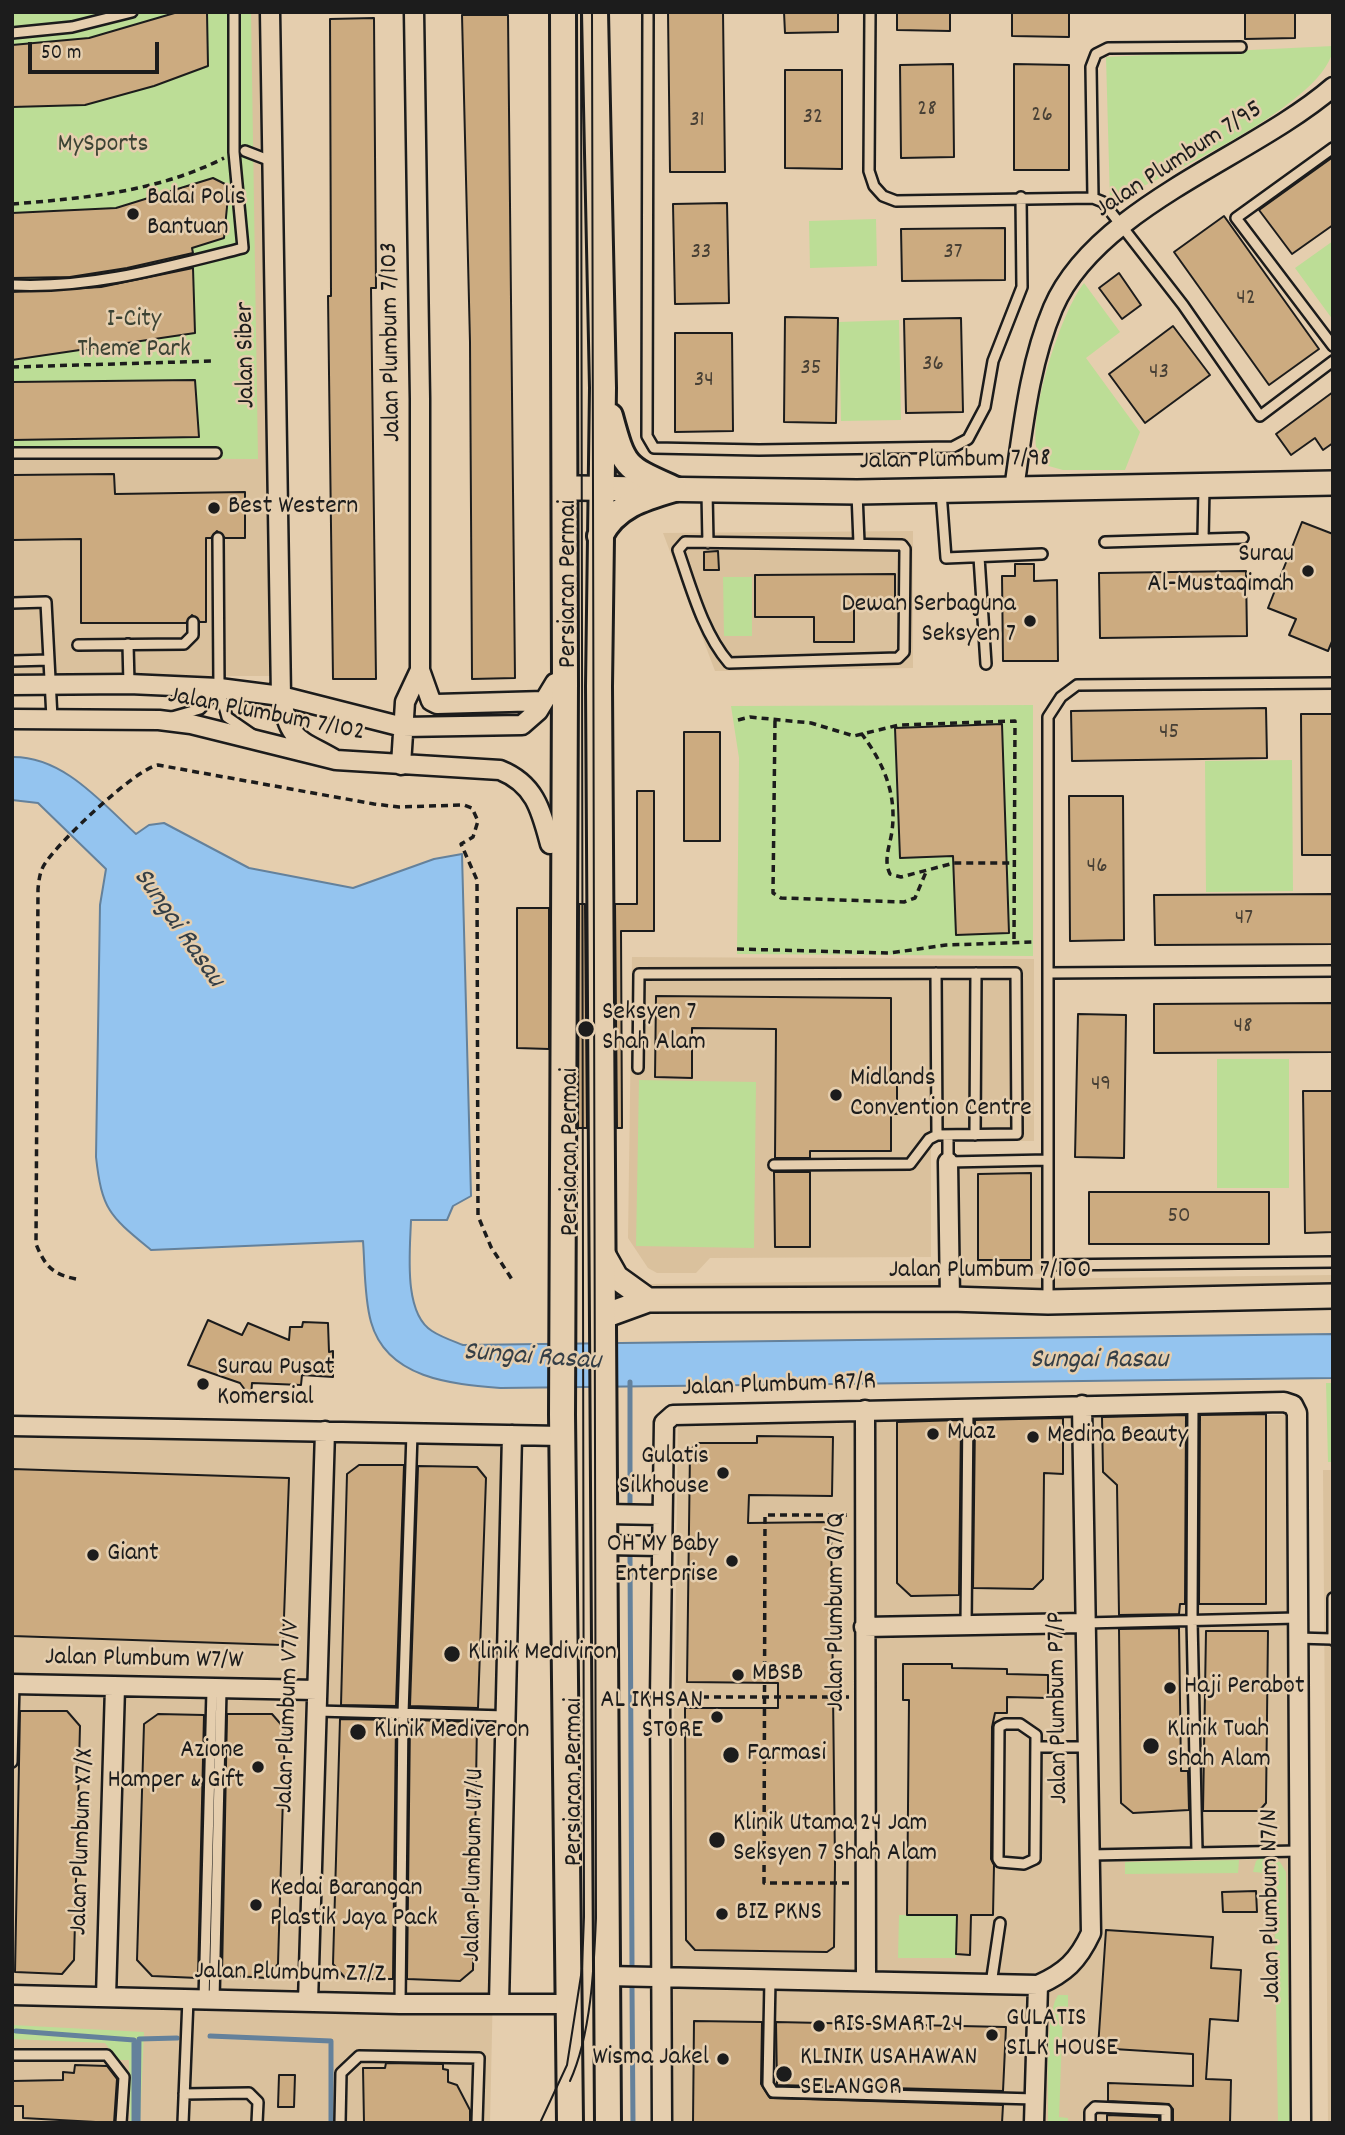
<!DOCTYPE html>
<style>
body{margin:0}
#map{position:relative;width:1345px;height:2135px;overflow:hidden;background:#e5ceae;font-family:Dekko,sans-serif}
canvas{display:block}
.frame{position:absolute;inset:0;border:14px solid #1c1c1c;pointer-events:none}
.scale{position:absolute;left:28px;top:42px;width:131px;height:32px;box-sizing:border-box;border:4px solid #1c1c1c;border-top:0;padding-left:9px;font-size:21px;line-height:24px;white-space:nowrap;color:#1c1c1c;-webkit-text-stroke:5px #e5ceae;paint-order:stroke}
</style>
<div id="map">
<canvas width="1345" height="2135"></canvas>
<div class="frame"></div>
<div class="scale">50 m</div>
</div>
<script>
const context = document.querySelector('canvas').getContext('2d');
context.lineJoin = 'round';
function fillPath(path, color) { context.fillStyle = color; context.fill(path, 'evenodd'); }
function stroke(path, color, width, dash) { context.strokeStyle = color; context.lineWidth = width; context.lineCap = dash ? 'butt' : 'round'; context.setLineDash(dash || []); context.stroke(path); }
function drawText(font, color, halo, rows, align = 'center') {
  context.font = font + ' Dekko,sans-serif'; context.lineWidth = 5; context.setLineDash([]); context.textBaseline = 'middle'; context.strokeStyle = halo; context.fillStyle = color; for (const [text, x, y, turn = 0] of rows) {
    context.save(); context.translate(x, y); context.rotate((+turn || 0) * Math.PI / 180); context.textAlign = isNaN(turn) ? turn : align; if (halo) context.strokeText(text, 0, 0); context.fillText(text, 0, 0); context.restore();
  }
}
fillPath(new Path2D(`
 M 12,12 L 263,12 L 271,676 L 12,676 Z
 M 913,531 L 913,668 L 715,671 L 663,533 Z
 M 632,957 L 1034,959 L 1034,1141 L 931,1141 L 931,1257 L 710,1258 L 696,1273 L 657,1273 L 648,1268 L 628,1238 Z
 M 1042,1165 L 1042,1274 L 956,1275 L 956,1166 Z
 M 1333,1275 L 1333,1306 L 651,1312 L 649,1284 Z
 M 884,1415 L 1290,1415 L 1294,2123 L 669,2123 L 678,1421 Z
 M 12,1435 L 505,1442 L 490,2123 L 12,2123 Z
 M 1323,1470 L 1333,1470 L 1333,2123 L 1328,2123 Z`), '#dac19d');
fillPath(new Path2D(`
 M 12,12 L 251,12 L 258,459 L 12,458 Z
 M 1333,46 C 1333,100 1157,181 1110,201 L 1106,57 Z
 M 876,219 L 877,266 L 810,268 L 809,221 Z
 M 1333,241 L 1333,320 L 1295,268 Z
 M 1084,283 L 1120,332 L 1086,358 L 1140,432 L 1125,470 L 1063,470 L 1045,465 C 1042,461 1038,455 1037,451 C 1028,414 1061,312 1084,283 Z
 M 899,320 L 901,420 L 841,421 L 839,322 Z
 M 723,577 L 752,577 L 752,636 L 724,636 Z
 M 1033,705 L 1033,956 L 737,954 L 739,758 L 731,706 Z
 M 1292,760 L 1293,891 L 1206,892 L 1205,761 Z
 M 1217,1059 L 1289,1059 L 1289,1188 L 1217,1188 Z
 M 639,1080 L 756,1082 L 754,1248 L 636,1246 Z
 M 1326,1383 L 1333,1383 L 1333,1462 L 1328,1462 Z
 M 1262,1857 L 1280,1862 L 1286,1872 L 1291,2123 L 1278,2123 L 1274,1882 L 1266,1873 L 1253,1872 L 1256,1861 Z
 M 1239,1860 L 1238,1873 L 1125,1874 L 1125,1862 Z
 M 899,1915 L 956,1915 L 956,1958 L 898,1958 Z
 M 1058,1995 L 1068,1995 L 1068,2007 L 1063,2011 L 1059,2117 L 1068,2118 L 1068,2123 L 1048,2123 C 1049,2095 1044,2016 1058,1995 Z
 M 12,2025 L 144,2032 L 140,2123 L 130,2123 L 129,2060 L 118,2060 L 105,2043 L 12,2039 Z`), '#bcdd96');
const water = new Path2D(`
 M 12,757 C 63,756 101,802 136,834 L 149,825 L 164,823 L 249,868 L 353,888 L 434,859 L 462,854 L 471,1196 L 453,1206 L 447,1220 L 411,1220 C 410,1251 403,1313 432,1331 C 441,1337 453,1341 463,1345 L 1333,1334 L 1333,1378 L 501,1388 C 452,1384 387,1379 371,1322 C 364,1297 365,1266 363,1241 L 151,1250 C 110,1216 102,1211 96,1157 L 100,905 L 106,869 L 38,803 L 12,800 Z`);
fillPath(water, '#94c4ef');
stroke(water, '#64819b', 2);
stroke(new Path2D(`
 M 630,1382 L 630,1505
 M 630,1555 L 632,1965
 M 632,1988 L 633,2123
 M 16,2031 L 134,2040 L 134,2123
 M 210,2036 L 331,2041 L 331,2123
 M 138,2123 L 139,2039 L 177,2038`), '#64819b', 5);
const building = new Path2D(`
 M 178,12 L 207,12 L 208,66 L 154,86 L 85,105 L 12,107 L 12,45 L 89,38 Z
 M 668,12 L 723,12 L 725,172 L 670,172 Z
 M 784,12 L 838,12 L 838,32 L 785,33 Z
 M 897,12 L 950,12 L 950,31 L 897,30 Z
 M 1012,12 L 1069,12 L 1069,37 L 1012,36 Z
 M 1245,12 L 1295,12 L 1295,38 L 1245,39 Z
 M 462,15 L 508,15 L 515,678 L 472,679 L 470,342 Z
 M 374,18 L 376,288 L 371,288 L 376,679 L 333,679 L 328,296 L 331,296 L 330,19 Z
 M 953,64 L 954,157 L 901,158 L 900,65 Z
 M 1014,64 L 1069,65 L 1069,170 L 1014,170 Z
 M 785,70 L 842,70 L 842,169 L 785,168 Z
 M 1333,157 L 1333,225 L 1292,254 L 1259,210 Z
 M 213,178 L 229,186 L 224,238 L 192,248 L 193,253 L 127,268 L 70,277 L 12,278 L 12,213 L 116,208 Z
 M 727,203 L 729,303 L 675,304 L 673,204 Z
 M 1224,216 L 1319,349 L 1269,385 L 1174,252 Z
 M 1005,228 L 1005,280 L 902,281 L 901,229 Z
 M 193,268 L 195,333 L 12,360 L 12,292 L 101,287 Z
 M 1119,273 L 1141,305 L 1122,319 L 1099,288 Z
 M 785,317 L 838,318 L 836,423 L 784,422 Z
 M 961,318 L 963,412 L 906,413 L 904,319 Z
 M 1173,326 L 1210,375 L 1145,423 L 1109,374 Z
 M 675,333 L 732,333 L 733,431 L 675,432 Z
 M 195,380 L 199,437 L 12,440 L 12,382 Z
 M 1333,392 L 1333,443 L 1323,450 L 1315,438 L 1291,455 L 1276,434 Z
 M 114,474 L 115,494 L 245,492 L 245,538 L 225,538 L 217,531 L 211,538 L 206,538 L 206,622 L 200,622 L 192,615 L 186,623 L 81,623 L 81,539 L 12,540 L 12,475 Z
 M 1302,522 L 1333,534 L 1333,639 L 1328,651 L 1289,635 L 1296,619 L 1268,608 Z
 M 718,551 L 719,570 L 704,570 L 704,552 Z
 M 1015,564 L 1034,564 L 1034,581 L 1057,580 L 1058,661 L 1003,661 L 1002,576 L 1015,576 Z
 M 1246,571 L 1247,636 L 1100,638 L 1099,573 Z
 M 895,574 L 895,609 L 854,609 L 854,642 L 814,642 L 814,617 L 755,617 L 755,575 Z
 M 1266,708 L 1267,758 L 1072,761 L 1071,711 Z
 M 1301,714 L 1333,714 L 1333,855 L 1302,855 Z
 M 1002,724 L 1009,933 L 956,935 L 953,856 L 900,858 L 895,728 Z
 M 684,732 L 720,732 L 720,841 L 684,841 Z
 M 637,791 L 654,791 L 654,931 L 621,931 L 622,1128 L 617,1128 L 615,904 L 637,904 Z
 M 1069,796 L 1123,796 L 1124,940 L 1070,941 Z
 M 1333,894 L 1333,944 L 1155,945 L 1154,895 Z
 M 579,904 L 585,904 L 587,1128 L 578,1128 Z
 M 517,908 L 549,908 L 549,1049 L 517,1048 Z
 M 656,996 L 891,998 L 891,1076 L 897,1076 L 897,1114 L 891,1114 L 891,1151 L 810,1151 L 810,1158 L 775,1158 L 776,1029 L 692,1028 L 692,1078 L 655,1077 Z
 M 1333,1003 L 1333,1052 L 1154,1053 L 1154,1004 Z
 M 1078,1014 L 1126,1015 L 1124,1158 L 1075,1157 Z
 M 1303,1091 L 1333,1091 L 1333,1232 L 1305,1233 Z
 M 774,1172 L 810,1172 L 810,1247 L 775,1247 Z
 M 1031,1173 L 1031,1260 L 978,1260 L 978,1174 Z
 M 1089,1192 L 1269,1192 L 1269,1244 L 1089,1244 Z
 M 208,1320 L 242,1335 L 248,1323 L 289,1340 L 290,1327 L 302,1327 L 303,1322 L 328,1323 L 329,1352 L 333,1351 L 333,1377 L 302,1375 L 301,1385 L 252,1383 L 251,1398 L 240,1383 L 188,1365 Z
 M 1266,1414 L 1266,1604 L 1199,1604 L 1200,1415 Z
 M 1186,1415 L 1185,1604 L 1180,1604 L 1179,1614 L 1119,1615 L 1117,1485 L 1103,1472 L 1102,1417 Z
 M 1063,1418 L 1063,1474 L 1044,1473 L 1043,1579 L 1033,1589 L 973,1588 L 975,1420 Z
 M 961,1420 L 959,1595 L 911,1596 L 897,1583 L 897,1422 Z
 M 757,1436 L 833,1437 L 832,1496 L 749,1495 L 748,1523 L 831,1522 L 835,1863 L 834,1947 L 827,1952 L 695,1950 L 686,1940 L 685,1708 L 778,1708 L 778,1683 L 687,1682 L 690,1451 L 696,1443 L 757,1443 Z
 M 359,1465 L 404,1465 L 396,1706 L 341,1705 L 347,1474 Z
 M 418,1466 L 477,1467 L 486,1478 L 478,1708 L 410,1706 Z
 M 12,1469 L 289,1478 L 283,1645 L 12,1636 Z
 M 1179,1628 L 1181,1771 L 1188,1771 L 1189,1810 L 1133,1813 L 1121,1803 L 1119,1629 Z
 M 1206,1631 L 1268,1631 L 1266,1803 L 1259,1811 L 1203,1811 Z
 M 903,1664 L 952,1664 L 952,1668 L 1007,1669 L 1007,1674 L 1048,1675 L 1048,1698 L 1007,1697 L 1007,1713 L 995,1713 L 992,1727 L 991,1859 L 994,1865 L 993,1915 L 971,1915 L 970,1955 L 956,1954 L 957,1915 L 907,1915 L 909,1700 L 903,1700 Z
 M 20,1711 L 67,1711 L 80,1726 L 74,1960 L 62,1974 L 15,1972 Z
 M 158,1714 L 204,1715 L 198,1978 L 152,1976 L 137,1960 L 144,1724 Z
 M 227,1714 L 272,1714 L 285,1729 L 278,1964 L 266,1978 L 222,1975 Z
 M 340,1719 L 396,1720 L 393,1979 L 346,1979 L 333,1964 Z
 M 410,1720 L 477,1722 L 473,1970 L 460,1981 L 407,1979 Z
 M 1256,1891 L 1257,1912 L 1223,1912 L 1222,1892 Z
 M 1106,1930 L 1213,1937 L 1211,1968 L 1241,1970 L 1238,2021 L 1210,2019 L 1206,2079 L 1231,2080 L 1230,2123 L 1173,2123 L 1173,2109 L 1169,2104 L 1108,2101 L 1108,2083 L 1193,2086 L 1193,2054 L 1098,2048 Z
 M 694,2021 L 762,2022 L 761,2084 L 770,2098 L 1003,2105 L 1002,2123 L 693,2123 Z
 M 776,2022 L 1006,2027 L 1003,2091 L 777,2085 Z
 M 386,2063 L 443,2064 L 443,2069 L 448,2070 L 448,2082 L 457,2085 L 470,2110 L 470,2123 L 364,2123 L 363,2068 L 385,2068 Z
 M 75,2065 L 107,2066 L 117,2079 L 114,2123 L 23,2118 L 23,2106 L 12,2106 L 12,2081 L 63,2080 L 63,2072 L 74,2073 Z
 M 279,2075 L 295,2075 L 294,2107 L 278,2107 Z
 M 1107,2115 L 1159,2117 L 1159,2123 L 1107,2123 Z`);
fillPath(building, '#ccab80');
stroke(building, '#1c1c1c', 2);
const service = new Path2D(`
 M 648,12 L 647,436 L 654,448 L 759,450 L 953,447 L 968,439 L 985,407 L 993,361 L 1022,287 L 1021,197
 M 870,12 L 869,171 L 874,186 L 883,196 L 896,201 L 1093,198 L 1103,202 L 1183,305 L 1260,416 L 1333,361
 M 12,33 L 72,27 L 132,12
 M 1333,148 L 1236,218 L 1333,346
 M 245,151 L 271,161
 M 1093,198 L 1091,67 L 1096,54 L 1108,48 L 1241,47
 M 12,285 C 91,289 167,267 243,248 L 234,152 L 234,12
 M 12,453 L 216,453
 M 707,492 L 708,543
 M 941,492 L 946,558 L 1042,554
 M 857,493 L 859,543
 M 218,538 L 219,688 L 227,717 L 253,735
 M 1203,539 L 1204,487
 M 685,542 L 902,545 L 905,549 L 904,652 L 898,658 L 729,663 C 703,633 691,587 678,550 Z
 M 1105,542 L 1243,538
 M 979,557 L 986,664
 M 12,603 L 46,602 L 52,718
 M 128,644 L 129,684
 M 78,645 L 184,644 L 193,635 L 193,622
 M 12,661 L 49,660
 M 172,717 L 200,709 L 218,689
 M 936,973 L 937,1135
 M 1048,973 L 1333,971
 M 638,1068 L 639,974 L 1016,973 L 1017,1134 L 937,1135 L 929,1139 L 910,1164 L 774,1165
 M 948,1135 L 948,1162 L 1048,1160
 M 975,1135 L 976,973
 M 1048,1265 L 1333,1262
 M 1048,1301 L 1048,717 L 1061,697 L 1077,685 L 1333,683
 M 1193,1404 L 1192,1620 L 1197,1852
 M 1333,1598 L 1333,1640
 M 1085,1623 L 1297,1618
 M 966,1626 L 968,1408
 M 1297,1638 L 1332,1639
 M 317,1711 L 506,1716
 M 1005,1724 L 1020,1724 L 1036,1735 L 1035,1859 L 1024,1864 L 1000,1862 L 998,1859 L 999,1727 Z
 M 1037,1747 L 1087,1747
 M 12,1762 L 14,1684
 M 1090,1855 L 1299,1851
 M 770,1979 L 768,2084 L 773,2092 L 1035,2099
 M 991,1984 L 1000,1923
 M 204,2000 L 212,1690
 M 214,2000 L 221,1690
 M 400,2004 L 403,1714 L 412,1433
 M 12,2055 L 107,2055 L 124,2077 L 121,2123
 M 184,2094 L 249,2093 L 258,2102 L 257,2123
 M 183,2123 L 188,1999
 M 340,2123 L 341,2073 L 359,2056 L 479,2058 L 477,2123
 M 1090,2123 L 1090,2112 L 1095,2107 L 1166,2110 L 1166,2123`);
const minor = new Path2D(`
 M 270,12 L 281,696 C 289,742 298,738 336,760
 M 414,12 L 420,399 L 420,670 L 431,701 L 437,704 L 544,701
 M 1014,489 C 1023,428 1029,365 1053,308 C 1096,207 1252,157 1333,87
 M 12,685 L 129,684 L 219,688 L 281,696 L 403,727 L 522,725 L 538,711 L 555,683
 M 12,719 L 159,720 L 191,724 L 336,760 L 500,770 C 535,784 541,810 550,844
 M 401,765 L 405,702 L 420,670
 M 948,1162 L 950,1299
 M 865,1410 L 866,1981
 M 12,1426 L 562,1436
 M 604,1514 L 661,1515
 M 604,1545 L 661,1546
 M 864,1627 L 1084,1623
 M 12,1684 L 317,1690
 M 607,1976 L 1038,1985 C 1065,1973 1078,1961 1091,1933 L 1082,1405
 M 12,1995 L 400,2004 L 567,2004
 M 106,1997 L 115,1687
 M 308,2002 L 325,1431
 M 499,2003 L 512,1435
 M 662,2123 L 660,1697 L 664,1423 L 673,1415 L 1284,1402 L 1293,1405 L 1297,1413 L 1301,2123
 M 1034,2123 L 1038,1985`);
const tertiary = new Path2D(`
 M 577,488 L 857,492 L 1333,483
 M 603,1254 L 616,1277 L 648,1300
 M 604,1316 L 648,1300 L 950,1299 L 1048,1302 L 1333,1296`);
const secondary = new Path2D(`
 M 563,12 L 565,683 L 562,1414 L 570,2123
 M 595,12 L 603,388 L 599,686 L 608,2123
 M 610,416 C 624,468 625,467 674,489
 M 600,536 C 615,506 643,498 674,489`);
stroke(service, '#1c1c1c', 14);
stroke(minor, '#1c1c1c', 23);
stroke(tertiary, '#1c1c1c', 28);
stroke(secondary, '#1c1c1c', 30);
stroke(new Path2D(`
 M 12,204 C 86,198 157,192 224,158
 M 12,367 L 213,361
 M 738,720 L 750,717 L 811,723 L 854,736 L 899,725 L 1015,721 L 1014,941
 M 775,721 L 773,893 L 781,898 L 904,902 L 915,898 L 926,872
 M 861,733 C 883,762 897,793 892,831 C 890,846 883,860 890,874 L 901,877 L 954,863 L 1014,863
 M 737,949 L 890,953 L 946,945 L 1035,942
 M 76,1279 C 52,1274 45,1266 36,1244 L 38,889 C 39,879 40,870 46,862 C 60,841 135,769 158,765 L 374,804 L 399,807 L 464,805 L 472,808 L 478,821 L 473,837 L 461,844 L 477,880 L 478,1216 L 491,1247 L 513,1281
 M 678,1697 L 849,1697
 M 849,1883 L 764,1883 L 765,1515 L 850,1515`), '#1c1c1c', 3.5, [7, 5]);
stroke(service, '#e5ceae', 9);
stroke(minor, '#e5ceae', 18);
stroke(tertiary, '#e5ceae', 23);
stroke(secondary, '#e5ceae', 24);
stroke(new Path2D(`
 M 570,2081 C 591,2035 594,1968 596,1918 L 592,12
 M 540,2123 L 567,2065 L 582,1969 L 584,1917 L 581,12`), '#1c1c1c', 2);
for (const [x, y, r, color] of [
 [133,214,7,"#1c1c1c"],
 [214,508,7,"#1c1c1c"],
 [1308,571,7,"#1c1c1c"],
 [1030,621,7,"#1c1c1c"],
 [586,1029,9,"#1c1c1c"],
 [836,1095,7,"#1c1c1c"],
 [203,1384,7,"#1c1c1c"],
 [933,1434,7,"#1c1c1c"],
 [1033,1437,7,"#1c1c1c"],
 [723,1473,7,"#1c1c1c"],
 [93,1555,7,"#1c1c1c"],
 [732,1561,7,"#1c1c1c"],
 [452,1654,9,"#1c1c1c"],
 [738,1675,7,"#1c1c1c"],
 [1170,1688,7,"#1c1c1c"],
 [717,1717,7,"#1c1c1c"],
 [358,1732,9,"#1c1c1c"],
 [1151,1746,9,"#1c1c1c"],
 [731,1755,9,"#1c1c1c"],
 [258,1767,7,"#1c1c1c"],
 [717,1840,9,"#1c1c1c"],
 [256,1905,7,"#1c1c1c"],
 [722,1914,7,"#1c1c1c"],
 [819,2026,7,"#1c1c1c"],
 [992,2035,7,"#1c1c1c"],
 [723,2059,7,"#1c1c1c"],
 [784,2074,9,"#1c1c1c"]
]) { const dot = new Path2D(); dot.arc(x, y, r, 0, 2 * Math.PI); context.fillStyle = color; context.fill(dot); stroke(dot, '#e5ceae', 2.5); }
drawText('23px', '#484035', null, [
 ["28",927,111],
 ["26",1042,117],
 ["32",813,119],
 ["31",697,122],
 ["33",701,254],
 ["37",953,254],
 ["42",1246,300],
 ["36",933,366],
 ["35",811,370],
 ["43",1159,374],
 ["34",704,382],
 ["45",1169,734],
 ["46",1097,868],
 ["47",1244,920],
 ["48",1243,1028],
 ["49",1101,1086],
 ["50",1179,1218]
]);
drawText('26px', '#3c4334', '#e5ceae', [
 ["MySports",103,146],
 ["I-City",134,321],
 ["Theme Park",134,351]
]);
drawText('26px', '#1c1c1c', '#e5ceae', [
 ["Jalan Plumbum 7/95",1180,161,-33],
 ["Jalan Plumbum 7/103",393,342,-91],
 ["Jalan Siber",248,355,-91],
 ["Jalan Plumbum 7/98",955,462,-1],
 ["Persiaran Permai",570,584,-90],
 ["Jalan Plumbum 7/102",266,716,11],
 ["Persiaran Permai",572,1152,-90],
 ["Jalan Plumbum 7/100",990,1272],
 ["Jalan Plumbum R7/R",779,1387,-2],
 ["Jalan Plumbum Q7/Q",838,1612,-90],
 ["Jalan Plumbum W7/W",144,1661,1],
 ["Jalan Plumbum P7/P",1060,1708,-91],
 ["Jalan Plumbum V7/V",290,1716,-88],
 ["Persiaran Permai",576,1782,-90],
 ["Jalan Plumbum X7/X",84,1842,-88],
 ["Jalan Plumbum U7/U",476,1865,-89],
 ["Jalan Plumbum N7/N",1273,1906,-91],
 ["Jalan Plumbum Z7/Z",290,1975,1]
]);
drawText('26px', '#1c1c1c', '#e5ceae', [
 ["Balai Polis",147,199],
 ["Bantuan",147,229],
 ["Best Western",228,508],
 ["Surau",1294,556,"right"],
 ["Al-Mustaqimah",1294,586,"right"],
 ["Dewan Serbaguna",1016,606,"right"],
 ["Seksyen 7",1016,636,"right"],
 ["Seksyen 7",602,1014],
 ["Shah Alam",602,1044],
 ["Midlands",850,1080],
 ["Convention Centre",850,1110],
 ["Surau Pusat",217,1369],
 ["Komersial",217,1399],
 ["Muaz",947,1434],
 ["Medina Beauty",1047,1437],
 ["Gulatis",709,1458,"right"],
 ["Silkhouse",709,1488,"right"],
 ["OH MY Baby",718,1546,"right"],
 ["Enterprise",718,1576,"right"],
 ["Giant",107,1555],
 ["Klinik Mediviron",468,1654],
 ["MBSB",752,1675],
 ["Haji Perabot",1184,1688],
 ["AL IKHSAN",703,1702,"right"],
 ["STORE",703,1732,"right"],
 ["Klinik Tuah",1167,1731],
 ["Shah Alam",1167,1761],
 ["Klinik Mediveron",374,1732],
 ["Azione",244,1752,"right"],
 ["Hamper & Gift",244,1782,"right"],
 ["Farmasi",747,1755],
 ["Klinik Utama 24 Jam",733,1825],
 ["Seksyen 7 Shah Alam",733,1855],
 ["Kedai Barangan",270,1890],
 ["Plastik Jaya Pack",270,1920],
 ["BIZ PKNS",736,1914],
 ["GULATIS",1006,2020],
 ["SILK HOUSE",1006,2050],
 ["RIS SMART 24",833,2026],
 ["Wisma Jakel",709,2059,"right"],
 ["KLINIK USAHAWAN",800,2059],
 ["SELANGOR",800,2089]
], 'left');
drawText('italic 28px', '#343e46', '#e5ceae', [
 ["Sungai Rasau",177,929,55],
 ["Sungai Rasau",532,1359,4],
 ["Sungai Rasau",1099,1362]
]);
</script>
